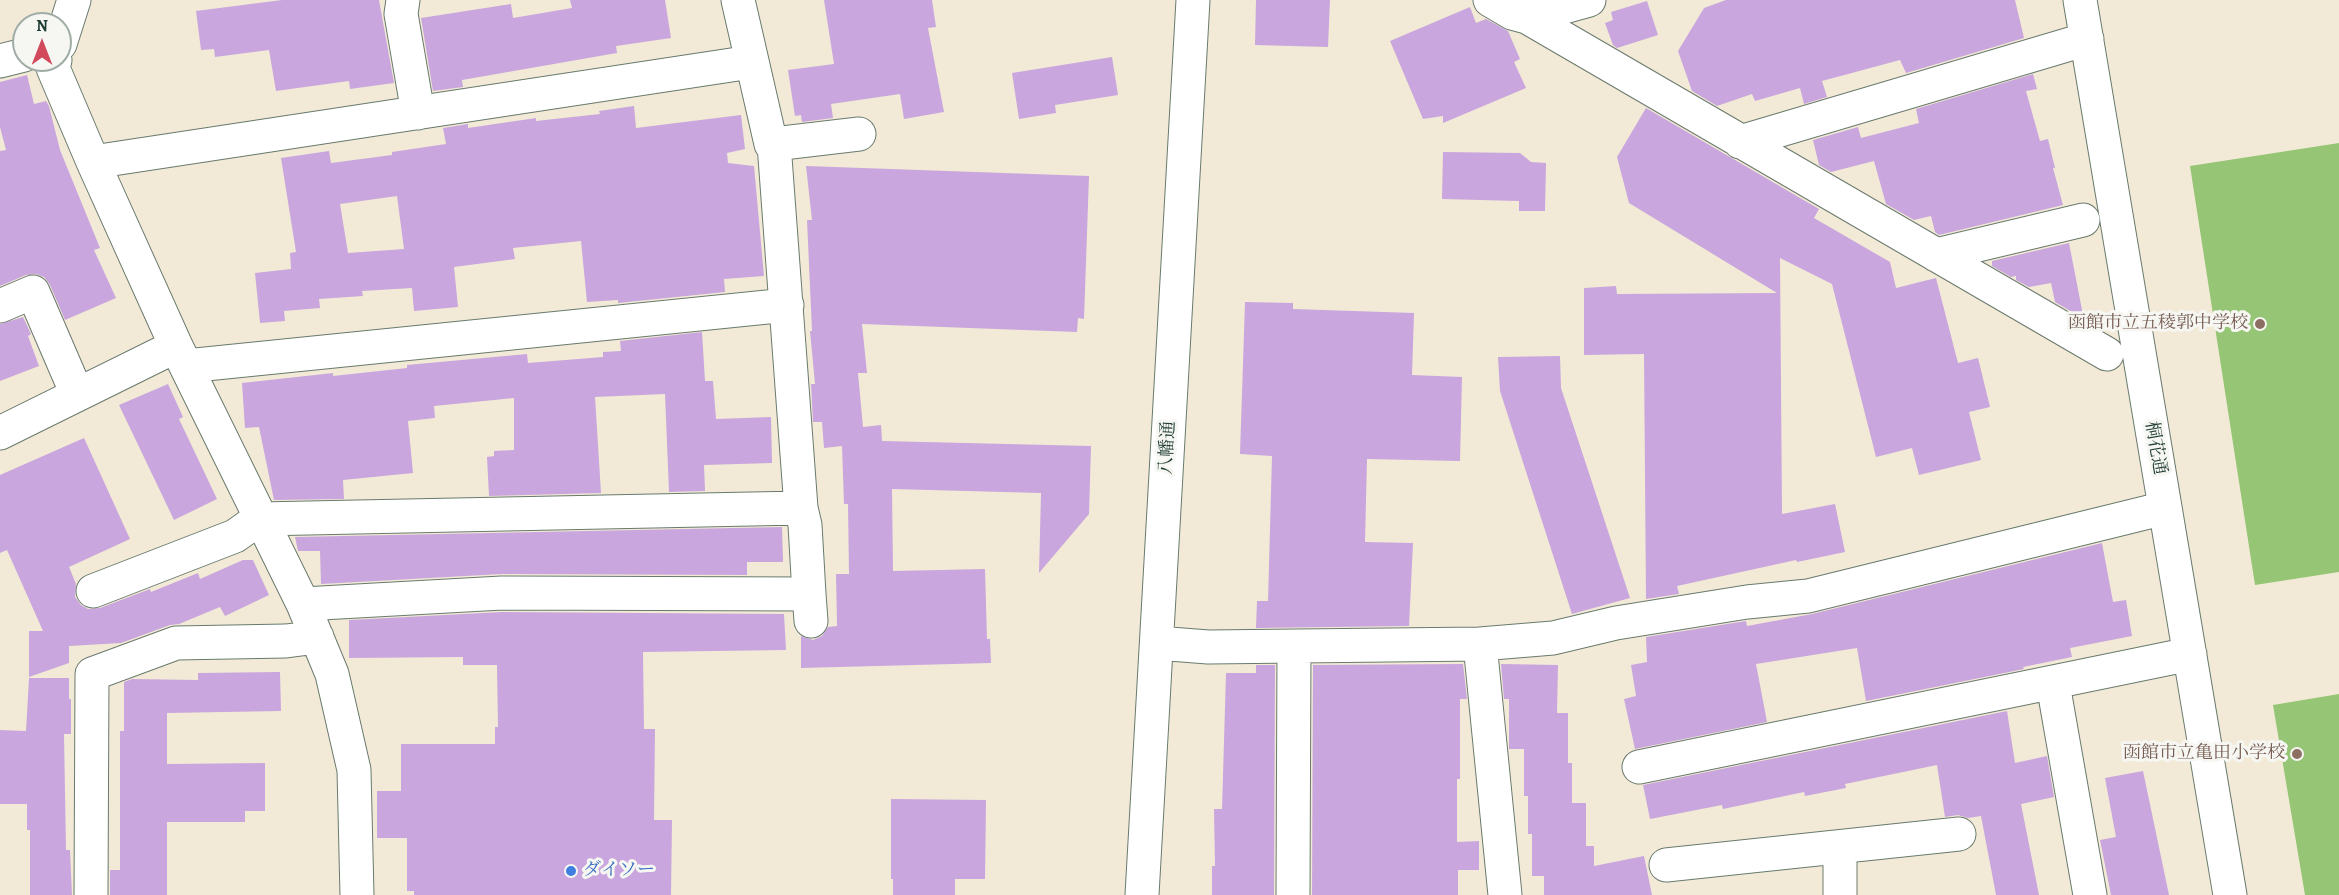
<!DOCTYPE html>
<meta charset="utf-8">
<style>
body{margin:0}
#map{position:relative;width:2339px;height:895px;overflow:hidden;background:#f2ead7;font-family:Alegreya,serif}
canvas{display:block}
.north{position:absolute;left:12px;top:12px;width:60px;height:60px;box-sizing:border-box;background:#f6f6f2;border:2px solid #a0aca6;border-radius:50%;rotate:0deg;font-size:16px;font-weight:700;line-height:24px;text-align:center;color:#1f3d34}
.north::after{content:'';display:block;margin:auto;width:21px;height:27px;background:#d1495b;clip-path:polygon(50% 0,100% 100%,50% 72%,0 100%)}
</style>
<div id="map">
<canvas width="2339" height="895"></canvas>
<div class="north">N</div>
</div>
<script>
const context = document.querySelector('canvas').getContext('2d');
context.lineJoin = 'round';
function fillPath(path, color) { context.fillStyle = color; context.fill(path, 'evenodd'); }
function stroke(path, color, width, dash) { context.strokeStyle = color; context.lineWidth = width; context.lineCap = dash ? 'butt' : 'round'; context.setLineDash(dash || []); context.stroke(path); }
function drawText(font, color, halo, rows, align = 'center') {
  context.font = font + ' Alegreya,"Noto Serif JP",serif'; context.lineWidth = 6; context.setLineDash([]); context.textBaseline = 'middle'; context.strokeStyle = halo; context.fillStyle = color; for (const [text, x, y, turn = 0] of rows) {
    context.save(); context.translate(x, y); context.rotate((+turn || 0) * Math.PI / 180); context.textAlign = isNaN(turn) ? turn : align; if (halo) context.strokeText(text, 0, 0); context.fillText(text, 0, 0); context.restore();
  }
}
fillPath(new Path2D(`
 M 2339,143 L 2339,572 L 2255,585 L 2190,166 Z
 M 2339,694 L 2339,895 L 2305,895 L 2273,705 Z`), '#95c575');
fillPath(new Path2D(`
 M 282,0 L 379,0 L 394,83 L 350,89 L 349,81 L 276,91 L 269,50 L 215,57 L 214,49 L 201,50 L 196,11 Z
 M 570,0 L 665,0 L 671,38 L 616,46 L 617,53 L 462,80 L 463,87 L 433,91 L 421,18 L 511,4 L 513,18 L 572,8 Z
 M 824,0 L 932,0 L 936,27 L 928,28 L 944,112 L 904,119 L 900,94 L 831,104 L 833,118 L 802,122 L 801,115 L 795,116 L 788,70 L 834,64 Z
 M 1256,0 L 1330,0 L 1328,47 L 1255,45 Z
 M 1726,0 L 2015,0 L 2024,38 L 1906,73 L 1900,60 L 1822,81 L 1827,97 L 1804,104 L 1800,88 L 1755,101 L 1752,94 L 1717,106 L 1692,91 L 1678,51 L 1704,8 Z
 M 1647,1 L 1658,35 L 1617,48 L 1613,45 L 1605,23 L 1613,20 L 1611,12 Z
 M 1470,7 L 1476,23 L 1486,19 L 1508,31 L 1520,59 L 1514,62 L 1526,88 L 1443,123 L 1443,116 L 1423,119 L 1390,41 Z
 M 1112,57 L 1118,95 L 1055,105 L 1056,113 L 1019,119 L 1012,73 Z
 M 2033,74 L 2037,89 L 2026,91 L 2040,141 L 2048,139 L 2055,168 L 2053,168 L 2063,205 L 1939,235 L 1935,232 L 1931,216 L 1914,220 L 1886,204 L 1874,161 L 1831,172 L 1819,165 L 1813,140 L 1858,127 L 1861,138 L 1919,123 L 1916,109 Z
 M 27,75 L 34,104 L 46,101 L 49,106 L 60,150 L 100,248 L 94,250 L 116,298 L 65,320 L 50,285 L 44,277 L 36,274 L 26,275 L 0,286 L 0,151 L 6,150 L 0,127 L 0,82 Z
 M 634,106 L 636,128 L 741,115 L 745,149 L 727,153 L 728,163 L 754,166 L 764,276 L 724,279 L 725,292 L 618,303 L 618,300 L 587,302 L 581,241 L 513,248 L 515,259 L 454,267 L 458,307 L 414,311 L 412,288 L 362,291 L 363,296 L 319,299 L 320,308 L 284,311 L 285,321 L 260,323 L 255,273 L 291,269 L 290,253 L 296,252 L 281,158 L 329,151 L 331,163 L 392,155 L 392,152 L 446,144 L 443,128 L 468,124 L 468,128 L 536,118 L 536,121 L 600,114 L 599,111 ZM 397,196 L 404,249 L 348,253 L 340,204 Z
 M 1646,108 L 1819,209 L 1814,218 L 1890,262 L 1896,288 L 1936,278 L 1958,363 L 1978,358 L 1990,407 L 1969,412 L 1981,460 L 1919,475 L 1912,448 L 1876,457 L 1832,284 L 1780,258 L 1782,514 L 1835,504 L 1845,552 L 1797,562 L 1796,560 L 1677,586 L 1679,594 L 1646,599 L 1644,354 L 1584,355 L 1584,288 L 1616,286 L 1617,294 L 1777,293 L 1629,203 L 1617,157 Z
 M 1443,152 L 1520,153 L 1531,162 L 1546,163 L 1545,211 L 1519,211 L 1519,201 L 1442,199 Z
 M 806,166 L 1089,176 L 1084,319 L 1078,318 L 1077,332 L 862,324 L 867,373 L 858,373 L 863,427 L 881,425 L 882,441 L 1091,446 L 1089,514 L 1039,573 L 1041,493 L 892,489 L 893,571 L 985,569 L 987,639 L 990,639 L 991,663 L 801,668 L 801,636 L 813,640 L 822,636 L 828,627 L 837,626 L 836,574 L 849,574 L 848,504 L 844,504 L 842,446 L 824,448 L 822,422 L 813,422 L 811,384 L 815,384 L 810,331 L 812,331 L 807,220 L 812,220 Z
 M 2069,243 L 2083,315 L 2079,316 L 2055,302 L 2051,283 L 2029,287 L 2016,280 L 2016,276 L 2011,277 L 1992,266 L 1992,261 Z
 M 1245,302 L 1293,303 L 1293,309 L 1414,313 L 1412,375 L 1462,377 L 1460,461 L 1367,459 L 1365,542 L 1413,543 L 1409,626 L 1256,628 L 1257,601 L 1268,601 L 1272,456 L 1240,454 Z
 M 23,317 L 31,334 L 28,336 L 39,366 L 0,381 L 0,324 Z
 M 702,332 L 705,381 L 713,381 L 716,419 L 771,417 L 772,463 L 704,465 L 705,491 L 669,492 L 665,394 L 595,397 L 601,493 L 489,496 L 487,457 L 494,456 L 494,451 L 514,450 L 514,398 L 434,406 L 435,418 L 408,421 L 413,473 L 343,480 L 344,499 L 274,500 L 259,427 L 245,428 L 242,383 L 333,373 L 333,376 L 407,368 L 407,365 L 527,354 L 528,363 L 603,357 L 603,352 L 621,351 L 620,341 Z
 M 1560,356 L 1561,388 L 1630,598 L 1572,614 L 1500,391 L 1498,357 Z
 M 168,384 L 183,417 L 179,419 L 217,499 L 174,520 L 119,405 Z
 M 84,438 L 130,539 L 69,567 L 76,584 L 75,597 L 81,605 L 88,609 L 100,608 L 150,589 L 151,592 L 198,573 L 200,579 L 243,560 L 253,560 L 269,595 L 225,616 L 220,607 L 179,624 L 170,625 L 121,643 L 69,646 L 69,663 L 29,677 L 29,631 L 43,631 L 7,550 L 0,553 L 0,475 Z
 M 782,527 L 783,562 L 747,562 L 747,575 L 502,574 L 321,584 L 320,551 L 298,551 L 295,537 Z
 M 2102,543 L 2113,602 L 2126,600 L 2132,636 L 2070,648 L 2072,657 L 2023,667 L 2024,669 L 1866,701 L 1857,648 L 1756,664 L 1767,722 L 1635,749 L 1624,699 L 1636,696 L 1631,665 L 1647,662 L 1646,637 L 1746,621 L 1747,626 L 1812,614 Z
 M 502,612 L 784,614 L 786,650 L 643,652 L 644,729 L 655,729 L 654,820 L 672,820 L 671,895 L 414,895 L 414,891 L 407,891 L 407,838 L 377,838 L 377,791 L 401,791 L 401,744 L 495,744 L 495,727 L 498,727 L 497,665 L 463,665 L 463,657 L 349,658 L 349,620 Z
 M 1463,664 L 1467,699 L 1460,699 L 1460,779 L 1457,779 L 1457,842 L 1479,841 L 1479,870 L 1458,870 L 1458,895 L 1312,895 L 1313,665 Z
 M 1501,664 L 1558,665 L 1557,713 L 1568,713 L 1568,763 L 1572,763 L 1572,803 L 1586,803 L 1586,846 L 1594,846 L 1594,866 L 1644,856 L 1652,895 L 1544,895 L 1544,876 L 1532,876 L 1532,834 L 1528,834 L 1528,796 L 1524,796 L 1524,749 L 1509,749 L 1509,699 L 1504,699 Z
 M 1256,665 L 1275,665 L 1274,895 L 1212,895 L 1212,866 L 1215,866 L 1214,809 L 1222,809 L 1226,673 L 1256,673 Z
 M 280,672 L 281,711 L 167,713 L 167,764 L 265,763 L 265,811 L 245,811 L 245,822 L 167,822 L 167,895 L 110,895 L 110,870 L 120,870 L 120,731 L 124,731 L 124,682 L 132,679 L 198,680 L 198,673 Z
 M 29,678 L 69,678 L 69,699 L 71,699 L 71,734 L 64,734 L 66,850 L 70,850 L 72,895 L 30,895 L 30,830 L 27,830 L 27,804 L 0,804 L 0,730 L 26,731 Z
 M 2007,711 L 2015,763 L 2047,756 L 2054,797 L 2021,804 L 2039,895 L 1996,895 L 1981,816 L 1968,818 L 1958,815 L 1945,817 L 1937,765 L 1845,784 L 1846,788 L 1805,796 L 1804,792 L 1723,809 L 1722,805 L 1650,819 L 1643,785 Z
 M 2143,771 L 2169,895 L 2111,895 L 2100,840 L 2116,837 L 2105,778 Z
 M 891,799 L 986,800 L 985,879 L 955,879 L 955,895 L 893,895 L 893,879 L 891,879 Z`), '#c9a6dd');
const minor = new Path2D(`
 M 403,0 L 401,14 L 418,113
 M 1490,0 L 1512,13 L 1527,17 L 2107,354
 M 2080,0 L 2230,895
 M 1527,17 L 1589,0
 M 60,44 L 74,0
 M 55,60 L 53,68 L 93,162 L 176,346 L 303,604 L 332,674 L 354,770 L 357,895
 M 0,61 L 24,55
 M 1740,142 L 2087,39
 M 774,144 L 859,134
 M 93,162 L 751,62
 M 1936,255 L 2083,220
 M 0,306 L 33,292 L 77,394
 M 186,366 L 787,305
 M 0,433 L 176,346
 M 93,591 L 235,536 L 259,519 L 801,508
 M 809,594 L 811,621
 M 303,604 L 502,593 L 809,594 L 805,525 L 801,508 L 774,144 L 771,144 L 738,0
 M 1157,643 L 1208,647 L 1480,644 L 1553,638 L 1616,623 L 1747,602 L 1808,596 L 2165,508
 M 1480,644 L 1505,895
 M 2053,684 L 2090,895
 M 1639,767 L 2190,654
 M 1840,847 L 1840,895
 M 1666,865 L 1959,834
 M 91,895 L 92,674 L 176,643 L 286,641 L 317,637
 M 1142,895 L 1193,0
 M 1293,895 L 1294,647`);
stroke(minor, '#697a6d', 35);
stroke(minor, '#fff', 33);
for (const [x, y, r, color] of [
 [2260,324,6,"#8d6e63"],
 [2297,754,6,"#8d6e63"],
 [571,871,6,"#3f7fe0"]
]) { const dot = new Path2D(); dot.arc(x, y, r, 0, 2 * Math.PI); context.fillStyle = color; context.fill(dot); stroke(dot, '#f6f6f2', 2); }
drawText('18px', '#785e54', '#f6f6f2', [
 ["函館市立五稜郭中学校",2248,324],
 ["函館市立亀田小学校",2285,754]
], 'right');
drawText('18px', '#1f3d34', '#f6f6f2', [
 ["八幡通",1168,448,-87],
 ["桐花通",2155,448,80]
]);
drawText('18px', '#366cbe', '#f6f6f2', [
 ["ダイソー",583,871]
], 'left');
</script>
